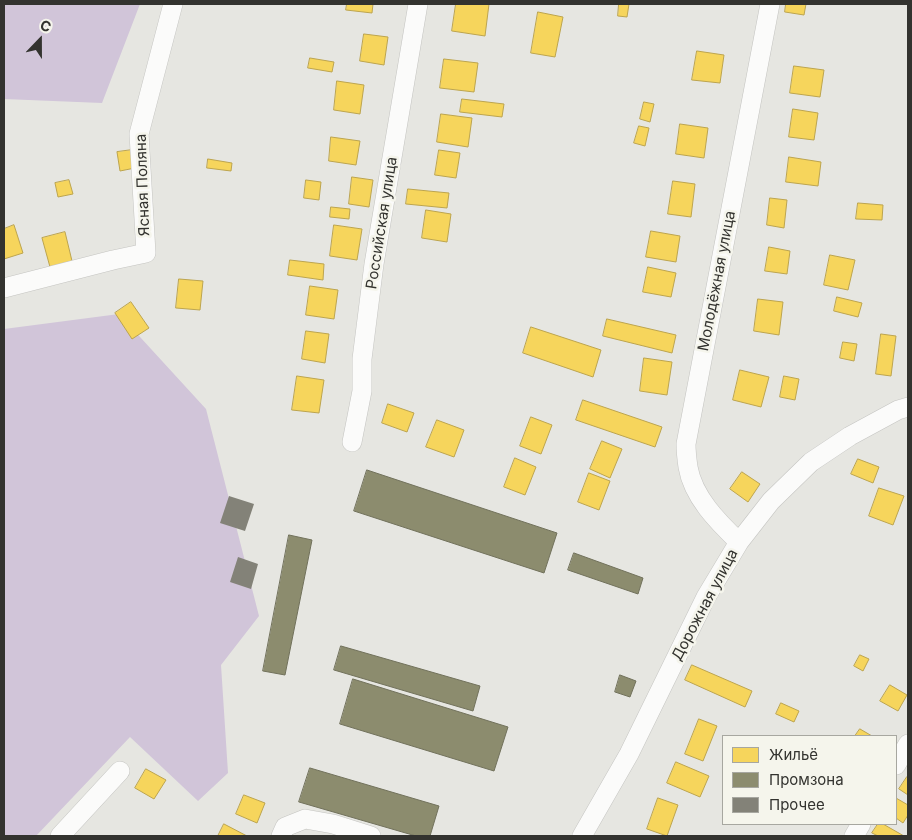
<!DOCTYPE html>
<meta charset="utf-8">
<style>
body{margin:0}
#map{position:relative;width:912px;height:840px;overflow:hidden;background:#e6e6e1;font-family:Inter,sans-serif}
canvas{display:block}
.frame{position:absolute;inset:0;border:5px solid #33332f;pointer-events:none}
.legend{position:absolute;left:722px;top:735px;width:175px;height:90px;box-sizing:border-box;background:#f5f5ec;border:1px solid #a7a7a0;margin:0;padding:6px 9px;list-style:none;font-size:15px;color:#33332f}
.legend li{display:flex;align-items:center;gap:10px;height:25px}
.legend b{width:25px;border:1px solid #a7a7a0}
.north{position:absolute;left:15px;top:15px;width:50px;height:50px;-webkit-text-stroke:4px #f5f5ec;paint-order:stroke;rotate:22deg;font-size:14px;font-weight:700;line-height:20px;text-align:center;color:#33332f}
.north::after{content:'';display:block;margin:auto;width:18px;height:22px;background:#33332f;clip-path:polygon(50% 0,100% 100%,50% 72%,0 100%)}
</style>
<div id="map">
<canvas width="912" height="840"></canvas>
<div class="frame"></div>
<ul class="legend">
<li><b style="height:14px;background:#f6d55c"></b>Жильё</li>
<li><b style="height:14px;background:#8c8c6e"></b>Промзона</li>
<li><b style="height:14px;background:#838278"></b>Прочее</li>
</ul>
<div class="north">С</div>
</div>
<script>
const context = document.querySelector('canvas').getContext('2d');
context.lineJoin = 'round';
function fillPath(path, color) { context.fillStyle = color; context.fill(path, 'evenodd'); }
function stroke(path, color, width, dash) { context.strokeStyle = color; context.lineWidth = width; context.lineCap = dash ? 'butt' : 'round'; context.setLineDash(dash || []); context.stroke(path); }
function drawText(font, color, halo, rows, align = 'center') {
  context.font = font + ' Inter,sans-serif'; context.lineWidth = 5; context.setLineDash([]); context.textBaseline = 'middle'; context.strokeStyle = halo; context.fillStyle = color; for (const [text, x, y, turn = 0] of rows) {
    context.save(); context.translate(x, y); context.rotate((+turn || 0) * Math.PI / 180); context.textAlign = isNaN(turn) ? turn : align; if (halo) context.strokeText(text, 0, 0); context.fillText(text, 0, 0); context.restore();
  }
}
fillPath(new Path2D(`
 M 4,4 L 140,4 L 102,103 L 4,99 Z
 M 119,314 L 206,409 L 259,616 L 221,665 L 228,773 L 198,801 L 130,737 L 36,836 L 4,836 L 4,329 Z`), '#d1c5d9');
const homes = new Path2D(`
 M 347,4 L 373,4 L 372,13 L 346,10 Z
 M 456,4 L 489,4 L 485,36 L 452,31 Z
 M 619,4 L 629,4 L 627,17 L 618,16 Z
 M 786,4 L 806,4 L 804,15 L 785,12 Z
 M 538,12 L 563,17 L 555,57 L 531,53 Z
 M 364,34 L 388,37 L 384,65 L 360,61 Z
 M 697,51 L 724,55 L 720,83 L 692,80 Z
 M 310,58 L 334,62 L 332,72 L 308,68 Z
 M 444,59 L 478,63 L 474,92 L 440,88 Z
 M 794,66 L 824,70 L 820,97 L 790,93 Z
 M 337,81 L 364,85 L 360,114 L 334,110 Z
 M 462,99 L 504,104 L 502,117 L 460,112 Z
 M 644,102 L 654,104 L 650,122 L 640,119 Z
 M 793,109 L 818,113 L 814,140 L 789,137 Z
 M 441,114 L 472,118 L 468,147 L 437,142 Z
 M 680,124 L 708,128 L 704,158 L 676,154 Z
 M 639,126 L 649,128 L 645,146 L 634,143 Z
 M 331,137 L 360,141 L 356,165 L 329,161 Z
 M 132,150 L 135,168 L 120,171 L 117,152 Z
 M 439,150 L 460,153 L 456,178 L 435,175 Z
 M 789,157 L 821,162 L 818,186 L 786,182 Z
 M 208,159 L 232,163 L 231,171 L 207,168 Z
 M 352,177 L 373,180 L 369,207 L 349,204 Z
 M 69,180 L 73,194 L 58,197 L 55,183 Z
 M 306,180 L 321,182 L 319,200 L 304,198 Z
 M 673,181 L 695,184 L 691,217 L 668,214 Z
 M 408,189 L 449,193 L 447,208 L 406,204 Z
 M 770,198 L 787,200 L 784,228 L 767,225 Z
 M 858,203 L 883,205 L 882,220 L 856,219 Z
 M 331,207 L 350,209 L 349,219 L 330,217 Z
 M 426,210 L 451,214 L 447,242 L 422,238 Z
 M 14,225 L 23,253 L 4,259 L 4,229 Z
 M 334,225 L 362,229 L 357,260 L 330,256 Z
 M 651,231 L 680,236 L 676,262 L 646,257 Z
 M 65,232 L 72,261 L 50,267 L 42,238 Z
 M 769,247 L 790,251 L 787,274 L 765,271 Z
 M 830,255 L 855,260 L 848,290 L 824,285 Z
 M 290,260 L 324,264 L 323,280 L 288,275 Z
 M 648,267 L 676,273 L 671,297 L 643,292 Z
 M 179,279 L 203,281 L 200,310 L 176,308 Z
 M 310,286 L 338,290 L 334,319 L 306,315 Z
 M 837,297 L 862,303 L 858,317 L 834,311 Z
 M 758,299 L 783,302 L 779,335 L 754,331 Z
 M 131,302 L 149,328 L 132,339 L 115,313 Z
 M 607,319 L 676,335 L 672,353 L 603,336 Z
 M 531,327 L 601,350 L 593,377 L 523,353 Z
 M 306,331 L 329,334 L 325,363 L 302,359 Z
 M 881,334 L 896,336 L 891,376 L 876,374 Z
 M 843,342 L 857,344 L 854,361 L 840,358 Z
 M 644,358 L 672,362 L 667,395 L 640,391 Z
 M 740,370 L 769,377 L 761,407 L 733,400 Z
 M 297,376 L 324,380 L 319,413 L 292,410 Z
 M 784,376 L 799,379 L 795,400 L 780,397 Z
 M 583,400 L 662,427 L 655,447 L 576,420 Z
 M 388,404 L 414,413 L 407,432 L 382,423 Z
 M 531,417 L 552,425 L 541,454 L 520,446 Z
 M 437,420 L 464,430 L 454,457 L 426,447 Z
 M 602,441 L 622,449 L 610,478 L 590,469 Z
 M 515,458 L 536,467 L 525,495 L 504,487 Z
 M 858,459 L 879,467 L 873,483 L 851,474 Z
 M 742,472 L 760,484 L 748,502 L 730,489 Z
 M 589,473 L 610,481 L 599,510 L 578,502 Z
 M 879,488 L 904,496 L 893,525 L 869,516 Z
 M 860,655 L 869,659 L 863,671 L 854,666 Z
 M 692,665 L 752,691 L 745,707 L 685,680 Z
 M 890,685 L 907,695 L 898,711 L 880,701 Z
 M 781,703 L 799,711 L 794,722 L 776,714 Z
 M 699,719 L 717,726 L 703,761 L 685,754 Z
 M 860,729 L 872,736 L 855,736 Z
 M 676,762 L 709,776 L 700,797 L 667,783 Z
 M 146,769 L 166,780 L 154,799 L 135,788 Z
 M 907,777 L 908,778 L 908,795 L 899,789 Z
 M 244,795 L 265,803 L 257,823 L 236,814 Z
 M 658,798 L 678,805 L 667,836 L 647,829 Z
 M 896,798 L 908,805 L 908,815 L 903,823 L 896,818 Z
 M 224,824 L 247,836 L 218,836 Z
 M 878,824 L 883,824 L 904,836 L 878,836 L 872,833 Z`);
fillPath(homes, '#f6d55c');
stroke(homes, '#bca44e', 1);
const industry = new Path2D(`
 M 367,470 L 557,533 L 544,573 L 354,511 Z
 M 289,535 L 312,540 L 285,675 L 263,671 Z
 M 574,553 L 643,578 L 638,594 L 568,570 Z
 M 341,646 L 480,686 L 473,711 L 334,670 Z
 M 620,675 L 636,681 L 630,697 L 615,692 Z
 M 353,679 L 508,727 L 494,771 L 340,724 Z
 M 310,768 L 439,806 L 430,836 L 416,836 L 299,802 Z`);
fillPath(industry, '#8c8c6e');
stroke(industry, '#71715b', 1);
fillPath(new Path2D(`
 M 229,496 L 254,504 L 245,531 L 220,523 Z
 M 238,557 L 258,564 L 251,589 L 230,582 Z`), '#838278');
const minor = new Path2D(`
 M 4,288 L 113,260 L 146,253 L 139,134 L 173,4
 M 352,442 L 362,391 L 362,359 L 374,264 L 418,4
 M 739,542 C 718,522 693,497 688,467 C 687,460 686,451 686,444 L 770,4
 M 896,765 L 908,744
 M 60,836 L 120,771
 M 281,836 L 285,827 L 305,819 L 333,824 L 371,836
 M 582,836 L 629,754 L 706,597 L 739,542 L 771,501 L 811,462 L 850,436 L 898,410 L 908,407
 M 854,836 L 861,824`);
stroke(minor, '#c4c4c1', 20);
stroke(minor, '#fbfbfa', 19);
drawText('15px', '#33332f', '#f5f5ec', [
 ["Ясная Поляна",143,185,-92],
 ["Российская улица",382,223,-81],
 ["Молодёжная улица",717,281,-79],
 ["Дорожная улица",705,605,-62]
]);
</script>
